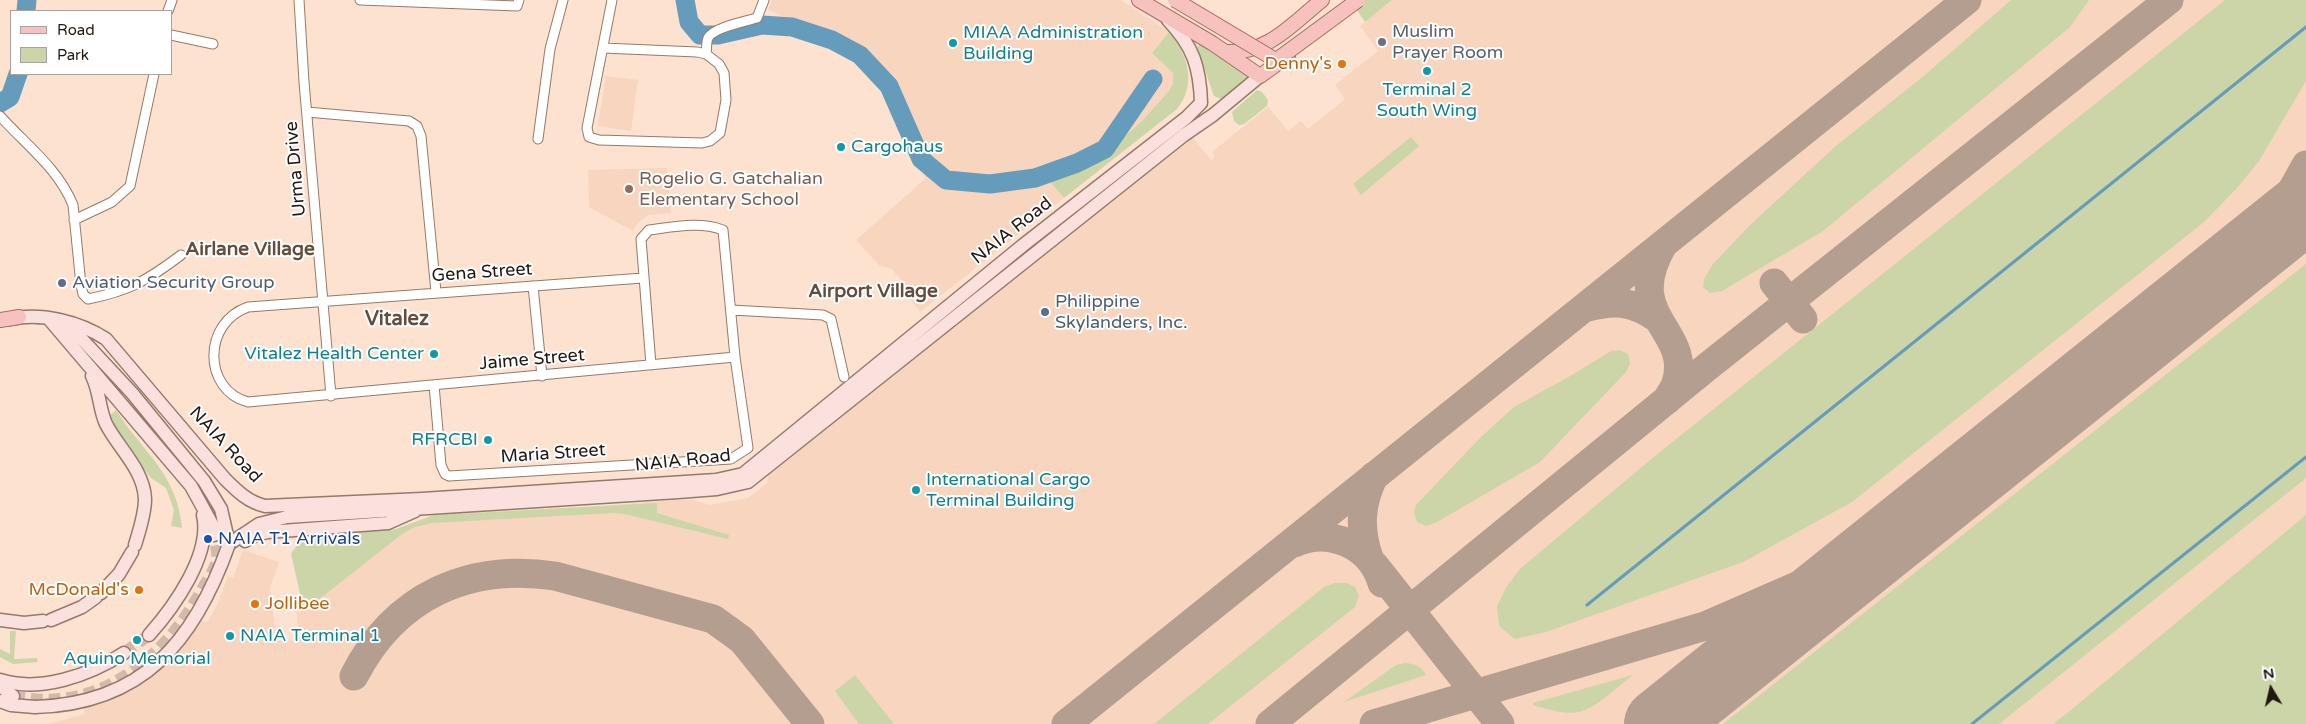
<!DOCTYPE html>
<style>
body{margin:0}
#map{position:relative;width:2306px;height:724px;overflow:hidden;background:#fee2d0;font-family:"Varela Round",sans-serif}
canvas{display:block}
.legend{position:absolute;left:10px;top:10px;width:162px;height:65px;box-sizing:border-box;background:#fff;border:1px solid #a6a3a0;margin:0;padding:6px 9px;list-style:none;font-size:15px;color:#211811}
.legend li{display:flex;align-items:center;gap:10px;height:25px}
.legend b{width:25px;border:1px solid #a6a3a0}
.north{position:absolute;left:2246px;top:664px;width:50px;height:50px;-webkit-text-stroke:4px #fff;paint-order:stroke;rotate:351deg;font-size:14px;font-weight:700;line-height:20px;text-align:center;color:#211811}
.north::after{content:'';display:block;margin:auto;width:18px;height:22px;background:#211811;clip-path:polygon(50% 0,100% 100%,50% 72%,0 100%)}
</style>
<div id="map">
<canvas width="2306" height="724"></canvas>
<ul class="legend">
<li><b style="height:6px;background:#f7c2bd"></b>Road</li>
<li><b style="height:14px;background:#cbd5a8"></b>Park</li>
</ul>
<div class="north">N</div>
</div>
<script>
const context = document.querySelector('canvas').getContext('2d');
context.lineJoin = 'round';
function fillPath(path, color) { context.fillStyle = color; context.fill(path, 'evenodd'); }
function stroke(path, color, width, dash) { context.strokeStyle = color; context.lineWidth = width; context.lineCap = dash ? 'butt' : 'round'; context.setLineDash(dash || []); context.stroke(path); }
function drawText(font, color, halo, rows, align = 'center') {
  context.font = font + ' "Varela Round",sans-serif'; context.lineWidth = 4; context.setLineDash([]); context.textBaseline = 'middle'; context.strokeStyle = halo; context.fillStyle = color; for (const [text, x, y, turn = 0] of rows) {
    context.save(); context.translate(x, y); context.rotate((+turn || 0) * Math.PI / 180); context.textAlign = isNaN(turn) ? turn : align; if (halo) context.strokeText(text, 0, 0); context.fillText(text, 0, 0); context.restore();
  }
}
fillPath(new Path2D(`
 M 772,0 L 1121,0 L 1169,32 L 1152,53 L 1173,73 L 1173,83 L 1169,91 L 1142,121 L 1106,153 L 1053,178 L 1051,183 L 1064,198 L 920,312 L 904,291 L 907,287 L 891,268 L 880,266 L 856,240 L 925,179 L 922,161 L 881,70 L 866,52 L 768,10 Z
 M 1392,0 L 2306,0 L 2306,724 L 49,724 L 85,714 L 83,704 L 121,688 L 197,618 L 207,623 L 218,603 L 228,576 L 233,578 L 243,550 L 279,562 L 269,591 L 271,592 L 276,641 L 299,640 L 296,608 L 371,552 L 421,521 L 675,500 L 693,500 L 709,505 L 748,498 L 767,483 L 768,475 L 1192,137 L 1211,160 L 1215,156 L 1212,152 L 1268,107 L 1288,131 L 1301,121 L 1308,129 L 1345,99 L 1335,85 L 1378,51 L 1360,26 Z
 M 606,76 L 638,80 L 631,131 L 598,126 Z
 M 667,168 L 671,213 L 648,215 L 637,224 L 633,231 L 589,207 L 588,170 Z`), '#f7d5be');
fillPath(new Path2D(`
 M 1362,0 L 1392,0 L 1365,22 L 1354,6 Z
 M 2011,0 L 2089,0 L 2070,27 L 1823,231 L 1722,291 L 1710,293 L 1703,287 L 1704,279 L 1713,264 L 1749,226 L 1837,145 L 1925,75 Z
 M 2225,0 L 2306,0 L 2306,81 L 2259,161 L 2236,189 L 2204,222 L 1852,502 L 1743,562 L 1546,632 L 1515,639 L 1499,626 L 1497,606 L 1507,586 L 1521,568 L 1655,456 Z
 M 1169,32 C 1188,54 1197,85 1177,109 L 1064,198 L 1051,183 L 1053,178 L 1106,153 L 1142,121 L 1169,91 L 1173,83 L 1173,73 L 1152,53 Z
 M 1201,43 L 1252,78 L 1224,100 L 1214,96 L 1197,47 Z
 M 1257,90 L 1262,92 L 1268,100 L 1267,106 L 1244,124 L 1239,125 L 1234,121 L 1232,112 Z
 M 1411,137 L 1419,146 L 1361,195 L 1353,184 Z
 M 2306,264 L 2306,478 L 1999,724 L 1723,724 Z
 M 1619,350 L 1628,354 L 1630,364 L 1626,372 L 1540,462 L 1437,522 L 1426,526 L 1417,522 L 1414,512 L 1416,505 L 1480,438 L 1514,407 L 1572,375 L 1611,351 Z
 M 116,410 C 143,453 177,473 182,528 L 171,526 L 174,510 L 166,488 L 151,478 L 112,429 L 107,418 Z
 M 657,503 L 657,513 L 729,535 L 728,539 L 625,514 L 612,513 L 432,523 L 415,527 L 402,534 L 304,611 L 291,554 C 297,544 302,540 312,537 L 396,529 L 434,515 Z
 M 2306,515 L 2306,724 L 2053,724 L 2071,710 Z
 M 1335,583 L 1346,583 L 1355,587 L 1359,596 L 1355,607 L 1208,724 L 1154,724 L 1324,587 Z
 M 10,631 L 16,631 L 14,659 L 37,658 L 38,662 L 13,664 L 0,657 L 0,649 L 10,654 Z
 M 1405,663 C 1416,664 1421,666 1426,675 L 1344,702 L 1396,665 Z
 M 855,675 L 894,724 L 859,724 L 835,691 Z
 M 1633,675 C 1618,686 1598,707 1579,712 C 1565,715 1546,709 1533,705 L 1533,703 L 1540,701 Z`), '#cbd5a8');
stroke(new Path2D(`
 M 1587,605 L 2306,27
 M 1972,724 L 2306,457`), '#659cbb', 3);
stroke(new Path2D(`
 M 685,0 L 689,22 L 700,35 L 718,35 L 762,25 L 792,27 L 832,40 L 860,55 L 889,86 L 921,159 L 946,180 L 990,184 L 1035,178 L 1077,163 L 1105,149 L 1153,79
 M 26,11 L 27,0
 M 0,103 L 10,97 L 18,74`), '#659cbb', 19);
stroke(new Path2D(`
 M 2264,240 L 2306,165
 M 1663,245 C 1620,318 1693,329 1676,383 C 1674,389 1670,394 1667,400
 M 1774,283 L 1803,319
 M 1584,308 C 1613,300 1631,300 1657,318
 M 1294,543 C 1329,527 1371,545 1382,583
 M 1369,558 C 1359,529 1360,504 1374,476
 M 1375,566 L 1500,724
 M 354,676 C 395,596 468,563 555,576 L 713,619 L 742,640 L 810,724
 M 1066,724 L 1967,0
 M 1270,724 L 1707,367 L 2169,0
 M 1374,724 L 1705,626 L 1806,582 L 1851,558 L 1927,510`), '#b39e8f', 29);
stroke(new Path2D(`
 M 1660,724 L 2306,207`), '#b39e8f', 72);
stroke(new Path2D(`
 M 124,653 L 149,635
 M 13,696 C 42,703 76,700 103,688 C 149,667 181,629 204,586 C 209,578 216,568 217,558 C 218,551 215,543 214,535`), '#d2baaa', 12, [12, 6]);
const street = new Path2D(`
 M 299,0 L 304,82 L 331,396
 M 360,0 L 517,6 L 519,0
 M 168,11 L 172,0
 M 171,35 L 213,44
 M 603,48 L 697,52 L 706,54 L 719,64 L 724,73 L 726,100 L 720,133 L 710,141 L 702,143 L 599,140 L 589,137 L 587,128 L 612,0
 M 706,54 C 707,49 706,42 708,38 C 712,28 746,21 757,18 L 764,0
 M 307,112 L 409,121 L 417,126 L 421,136 L 436,292
 M 0,116 C 26,145 58,168 73,205 L 81,285 L 83,294 L 88,299 C 129,291 148,280 181,255
 M 538,139 L 550,49 L 563,0
 M 74,220 L 112,202 L 130,186 L 154,74
 M 643,278 L 248,307 C 202,323 203,390 248,402 L 735,357
 M 533,286 L 542,376
 M 731,310 L 823,315 L 831,319 L 844,377
 M 434,385 L 441,465 L 445,474 L 449,476 L 731,459 L 748,448 L 735,357 L 723,230 C 700,221 673,227 649,230 L 641,239 L 651,365`);
const secondary = new Path2D(`
 M 10,319 C 42,312 80,322 106,339 L 225,479 C 237,491 248,502 265,506 L 422,499 L 716,480 L 743,474 L 1022,246 L 1186,118 L 1201,103 C 1200,67 1193,46 1168,20
 M 49,319 L 191,486 L 213,526 L 214,535
 M 66,322 L 132,393 L 204,481 L 221,509 L 229,544 L 259,524 L 287,517 L 678,492 L 717,489 L 748,482 L 1184,135 L 1213,115 L 1260,76
 M 92,376 C 100,392 99,409 106,424 C 119,449 144,470 145,499 C 145,515 139,531 135,545
 M 245,541 L 258,534 L 268,532 L 388,523 L 415,511
 M 101,593 L 119,574 L 132,552
 M 0,620 L 24,623 L 43,621
 M 51,620 L 82,607 L 96,597
 M 149,635 C 174,607 212,554 203,515
 M 0,680 C 40,693 90,675 124,653
 M 0,686 L 13,696
 M 0,701 L 11,705 L 35,707`);
const primary = new Path2D(`
 M 1139,0 L 1212,43 L 1260,76
 M 1225,52 C 1268,54 1291,25 1322,0
 M 1260,76 L 1288,56
 M 0,320 L 19,317`);
stroke(street, '#937a6a', 11);
stroke(secondary, '#937a6a', 15);
stroke(primary, '#a86c64', 16);
stroke(street, '#fff', 9);
stroke(secondary, '#fbe1de', 12);
stroke(primary, '#f7c2bd', 14);
const secondaryBridge = new Path2D(`
 M 35,707 C 144,704 195,640 229,544`);
const primaryBridge = new Path2D(`
 M 1175,0 L 1274,59 L 1278,59 L 1358,0`);
stroke(secondaryBridge, '#937a6a', 15, []);
stroke(primaryBridge, '#a86c64', 16, []);
stroke(secondaryBridge, '#fbe1de', 12);
stroke(primaryBridge, '#f7c2bd', 14);
for (const [x, y, r, color] of [
 [1382,42,5,"#6b7280"],
 [953,43,5,"#0f9aa8"],
 [1342,64,5,"#e8710a"],
 [1427,71,5,"#0f9aa8"],
 [841,147,5,"#0f9aa8"],
 [629,189,5,"#8d6e63"],
 [62,283,5,"#5c6f8a"],
 [1045,312,5,"#5c6f8a"],
 [434,354,5,"#0f9aa8"],
 [488,440,5,"#0f9aa8"],
 [916,490,5,"#0f9aa8"],
 [208,539,5,"#1a4fb4"],
 [139,590,5,"#e8710a"],
 [255,604,5,"#e8710a"],
 [230,636,5,"#0f9aa8"],
 [137,640,5,"#0f9aa8"]
]) { const dot = new Path2D(); dot.arc(x, y, r, 0, 2 * Math.PI); context.fillStyle = color; context.fill(dot); stroke(dot, '#fff', 2); }
drawText('18px', '#5b616d', '#fff', [
 ["Muslim",1392,32],
 ["Prayer Room",1392,53]
], 'left');
drawText('18px', '#0d838f', '#fff', [
 ["MIAA Administration",963,33],
 ["Building",963,54],
 ["Terminal 2",1427,90,"center"],
 ["South Wing",1427,111,"center"],
 ["Cargohaus",851,147],
 ["Vitalez Health Center",424,354,"right"],
 ["RFRCBI",478,440,"right"],
 ["International Cargo",926,480],
 ["Terminal Building",926,501],
 ["NAIA Terminal 1",240,636],
 ["Aquino Memorial",137,659,"center"]
], 'left');
drawText('18px', '#c56008', '#fff', [
 ["Denny's",1332,64],
 ["McDonald's",129,590],
 ["Jollibee",265,604,"left"]
], 'right');
drawText('18px', '#211811', '#fff', [
 ["Urma Drive",296,169,-95],
 ["NAIA Road",1012,231,-38],
 ["Gena Street",482,273,-4],
 ["Jaime Street",532,360,-5],
 ["NAIA Road",225,445,47],
 ["Maria Street",553,454,-4],
 ["NAIA Road",683,461,-6]
]);
drawText('18px', '#785e54', '#fff', [
 ["Rogelio G. Gatchalian",639,179],
 ["Elementary School",639,200]
], 'left');
drawText('18px', '#4e5e75', '#fff', [
 ["Aviation Security Group",72,283],
 ["Philippine",1055,302],
 ["Skylanders, Inc.",1055,323]
], 'left');
drawText('18px', '#164399', '#fff', [
 ["NAIA T1 Arrivals",218,539]
], 'left');
drawText('bold 19px', '#634d3d', '#fff', [
 ["Airlane Village",250,250],
 ["Airport Village",873,292]
]);
drawText('bold 20px', '#634d3d', '#fff', [
 ["Vitalez",397,320]
]);
</script>
